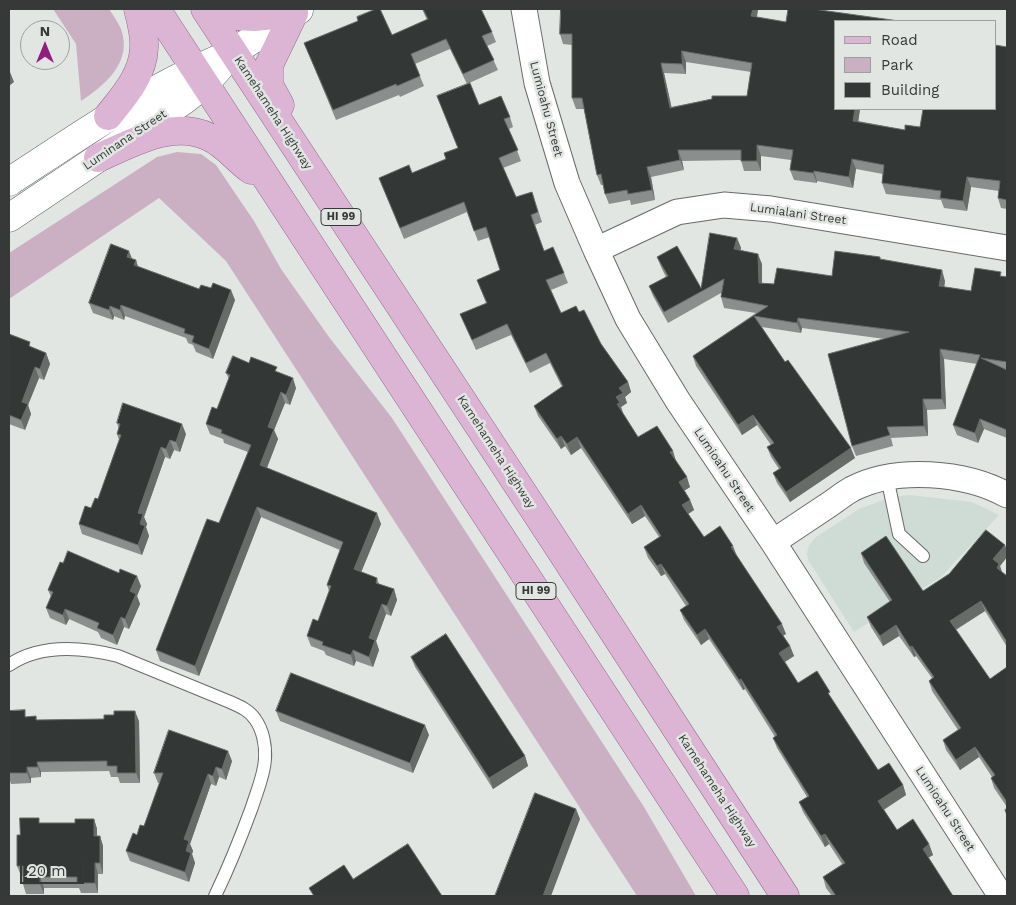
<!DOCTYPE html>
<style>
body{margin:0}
#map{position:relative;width:1016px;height:905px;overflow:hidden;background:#e1e6e3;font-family:"Work Sans",sans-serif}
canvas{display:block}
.frame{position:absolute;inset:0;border:10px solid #363937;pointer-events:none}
.legend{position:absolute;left:834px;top:20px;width:162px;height:90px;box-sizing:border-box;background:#e1e6e3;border:1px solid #9da19e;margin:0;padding:6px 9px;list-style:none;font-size:15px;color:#363937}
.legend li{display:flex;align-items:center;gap:10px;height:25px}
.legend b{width:25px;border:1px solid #9da19e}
.north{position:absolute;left:20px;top:20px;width:50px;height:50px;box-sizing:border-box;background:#e1e6e3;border:1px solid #9da19e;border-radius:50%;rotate:0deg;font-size:14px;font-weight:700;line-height:20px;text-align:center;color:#363937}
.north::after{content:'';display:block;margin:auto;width:18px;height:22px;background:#901e7f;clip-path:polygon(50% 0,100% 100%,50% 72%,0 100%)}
.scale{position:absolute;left:20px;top:862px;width:64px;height:22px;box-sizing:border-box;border:2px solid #363937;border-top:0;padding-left:6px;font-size:15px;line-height:18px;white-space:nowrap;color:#363937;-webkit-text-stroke:4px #e1e6e3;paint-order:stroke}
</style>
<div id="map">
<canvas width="1016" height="905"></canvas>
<div class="frame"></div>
<ul class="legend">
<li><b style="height:6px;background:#ddb5d4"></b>Road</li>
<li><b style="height:14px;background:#cbb0c4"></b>Park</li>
<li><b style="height:14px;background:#333735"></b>Building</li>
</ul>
<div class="north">N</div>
<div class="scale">20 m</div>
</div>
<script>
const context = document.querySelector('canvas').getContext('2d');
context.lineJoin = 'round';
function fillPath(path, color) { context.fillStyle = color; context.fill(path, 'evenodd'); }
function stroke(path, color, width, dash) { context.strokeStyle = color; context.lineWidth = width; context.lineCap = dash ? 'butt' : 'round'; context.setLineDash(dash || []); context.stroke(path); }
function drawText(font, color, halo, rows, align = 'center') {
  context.font = font + ' "Work Sans",sans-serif'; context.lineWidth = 5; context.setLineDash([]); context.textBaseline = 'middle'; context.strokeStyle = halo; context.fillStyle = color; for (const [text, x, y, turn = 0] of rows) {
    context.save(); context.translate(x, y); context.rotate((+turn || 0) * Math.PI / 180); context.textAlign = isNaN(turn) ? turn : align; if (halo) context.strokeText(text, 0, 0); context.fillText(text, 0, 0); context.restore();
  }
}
fillPath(new Path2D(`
 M 909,495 L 972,502 L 999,515 L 941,577 L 854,632 L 808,560 L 807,553 L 809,545 L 816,537 L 859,509 L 891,497 Z`), '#cfdcd5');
fillPath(new Path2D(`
 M 53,9 L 109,9 C 113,15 118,22 121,29 C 133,62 105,85 81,101 L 76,44 Z
 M 177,152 L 201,154 L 216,165 L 254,221 L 281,269 L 329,337 L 392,418 L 644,807 L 696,896 L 637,896 L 226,261 L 159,198 L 9,299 L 9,253 L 157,157 Z`), '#cbb0c4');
const service = new Path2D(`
 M 887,477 L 899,534 L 923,556
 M 9,665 C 41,643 82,647 118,656 L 230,702 C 239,706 249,710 255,719 C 263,730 266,746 265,759 C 264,776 257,791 252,807 C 241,837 229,867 215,896`);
const minor = new Path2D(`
 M 524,9 L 537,83 L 567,183 L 596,250 L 628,319 L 678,401 L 773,542 L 1001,896
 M 596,250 L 677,212 L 724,205 L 771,209 L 1007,248
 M 773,542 C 791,530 809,518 827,506 C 835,501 843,494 852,489 C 896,466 965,472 1007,495`);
const tertiary = new Path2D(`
 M 233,52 L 299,10`);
const secondary = new Path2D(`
 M 9,182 C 76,138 142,92 216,60
 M 9,218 L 183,101 L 205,84 L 233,52`);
const primary = new Path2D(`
 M 156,9 L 735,896
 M 205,9 L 548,531 L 785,896
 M 224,9 L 237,16 L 254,17 L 294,13
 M 280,105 L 269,85 L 269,65 L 294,13
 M 108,116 C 124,96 143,75 144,48 C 145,35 141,21 138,9
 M 98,158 C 131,144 172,119 209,137 C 225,144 237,160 251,170`);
stroke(service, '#666b68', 14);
stroke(minor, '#666b68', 27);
stroke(tertiary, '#666b68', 29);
stroke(secondary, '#666b68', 29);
stroke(primary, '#94698b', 29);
stroke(service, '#fff', 12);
stroke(minor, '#fff', 25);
stroke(tertiary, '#fff', 28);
stroke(secondary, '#fff', 28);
stroke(primary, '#ddb5d4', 28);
fillPath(new Path2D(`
 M 422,9 L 481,9 L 492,32 L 496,42 L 487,46 L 498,70 L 467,84 L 450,49 L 415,64 L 424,86 L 400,97 L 399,95 L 336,120 L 304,43 L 392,35 L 427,20 Z
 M 561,9 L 758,9 L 757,17 L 835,109 L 860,109 L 858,121 L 905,130 L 920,127 L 1007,47 L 1007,209 L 1001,208 L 998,198 L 999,191 L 971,187 L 967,211 L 944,208 L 941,200 L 886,194 L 882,183 L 883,174 L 856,169 L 853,188 L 817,181 L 817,183 L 794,180 L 790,170 L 791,160 L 761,156 L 761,171 L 744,171 L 741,160 L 682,161 L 684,170 L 651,177 L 655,200 L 631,205 L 630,200 L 609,204 L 605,194 L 603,185 L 601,185 L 597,175 L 584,109 L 576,109 L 572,98 L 572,45 L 563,44 L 560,34 ZM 686,62 L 751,72 L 747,96 L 712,99 L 671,107 L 664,73 L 686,74 Z
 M 437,96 L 479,105 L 510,117 L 513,127 L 509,129 L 521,161 L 503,168 L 516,197 L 532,192 L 542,222 L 535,225 L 544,251 L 564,273 L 568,283 L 551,290 L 561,313 L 579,312 L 628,382 L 631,392 L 625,397 L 627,403 L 621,407 L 623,413 L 638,437 L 676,461 L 690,487 L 684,491 L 690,500 L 694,510 L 688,514 L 704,537 L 737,556 L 786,634 L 783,635 L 790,646 L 794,656 L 785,662 L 798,683 L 833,701 L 878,770 L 903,785 L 906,795 L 884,810 L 897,830 L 929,844 L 933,855 L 928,858 L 953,896 L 832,896 L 826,888 L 823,877 L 842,864 L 829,844 L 825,847 L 803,812 L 799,802 L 807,797 L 777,748 L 773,738 L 775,737 L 745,689 L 743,690 L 709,639 L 701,645 L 684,620 L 680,610 L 686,606 L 665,574 L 661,576 L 648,558 L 644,547 L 659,537 L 645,516 L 632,524 L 581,448 L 571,455 L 565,446 L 561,449 L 538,416 L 534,406 L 562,387 L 550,363 L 530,373 L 511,335 L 476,350 L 460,314 L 486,303 L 477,280 L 500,270 L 490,237 L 478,241 L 467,212 L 404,239 L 379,178 L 412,173 L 446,159 L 458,148 Z
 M 737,238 L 741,248 L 740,250 L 762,264 L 762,284 L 774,284 L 832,276 L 881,260 L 945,281 L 944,287 L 971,291 L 1002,276 L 1007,277 L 1007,438 L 984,429 L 978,443 L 957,435 L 953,425 L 977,364 L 944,359 L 946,409 L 927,410 L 928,436 L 891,438 L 893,446 L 856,456 L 852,446 L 885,339 L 802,328 L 801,333 L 762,327 L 785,362 L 855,458 L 790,502 L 777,483 L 773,473 L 779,469 L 771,457 L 767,447 L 771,445 L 757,425 L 742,435 L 696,366 L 693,356 L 756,313 L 724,308 L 721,297 L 721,293 L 668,323 L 653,296 L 649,286 L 666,277 L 661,267 L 657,257 L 701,288 Z
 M 132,259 L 136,260 L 138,267 L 199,289 L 235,300 L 213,359 L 196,352 L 193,345 L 188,343 L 186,338 L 125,316 L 124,320 L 114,316 L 113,320 L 93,313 L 89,303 Z
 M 9,334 L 32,348 L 46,353 L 50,364 L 44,380 L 39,378 L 28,405 L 31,414 L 25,430 L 9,424 Z
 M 249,363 L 279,373 L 296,388 L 290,405 L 285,403 L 274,430 L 278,439 L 267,468 L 381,524 L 361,572 L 377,578 L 379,584 L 394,589 L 397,600 L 391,616 L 386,614 L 376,641 L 379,650 L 373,667 L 356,661 L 354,666 L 326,655 L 324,651 L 311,646 L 307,636 L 318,621 L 329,591 L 327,585 L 340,550 L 261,517 L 199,676 L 160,661 L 156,650 L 219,523 L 248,452 L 224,443 L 223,439 L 210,434 L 206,424 L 217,409 L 229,379 L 226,373 Z
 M 117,423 L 186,434 L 180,452 L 174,450 L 170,459 L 165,457 L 144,517 L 147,524 L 146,527 L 149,536 L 142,555 L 82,534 L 79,524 L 98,499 L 119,440 L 117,434 L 119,429 Z
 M 1005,545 L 1007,552 L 1007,557 L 1000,566 L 1002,572 L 1007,576 L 1007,647 L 985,611 L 956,630 L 990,679 L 1007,667 L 1007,807 L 994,788 L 991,778 L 992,777 L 979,757 L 960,770 L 946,750 L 943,740 L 958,730 L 932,691 L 929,681 L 932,678 L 916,656 L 914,657 L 899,636 L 883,646 L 871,627 L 867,617 L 890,602 L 864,563 L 861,553 L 923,591 Z
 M 141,586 L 137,596 L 140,604 L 129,629 L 124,627 L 117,645 L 101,638 L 98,632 L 69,619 L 66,625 L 50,618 L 46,608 L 51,597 L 48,590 Z
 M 411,657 L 525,756 L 528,766 L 493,789 L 415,667 Z
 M 9,711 L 27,717 L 36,716 L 37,720 L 139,721 L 140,783 L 120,783 L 118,777 L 111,777 L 109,771 L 41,772 L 41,777 L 31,778 L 31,783 L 11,784 L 9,778 Z
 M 276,711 L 429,735 L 413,773 L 280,721 Z
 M 232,761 L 226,780 L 219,777 L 216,786 L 211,784 L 190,844 L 193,851 L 192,854 L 195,863 L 189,882 L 130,861 L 126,851 L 137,835 L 144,826 L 160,783 L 158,783 L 154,773 Z
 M 94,819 L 97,829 L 97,836 L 100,836 L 103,846 L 103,874 L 98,874 L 98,893 L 81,893 L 79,888 L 44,888 L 44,894 L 26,894 L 23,884 L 23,876 L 21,876 L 17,866 L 20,835 L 40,823 L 75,823 Z`), '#8a8e8c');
fillPath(new Path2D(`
 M 753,9 L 758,9 L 755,27 L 751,16 Z
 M 682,51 L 686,62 L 686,74 L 682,64 Z
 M 661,63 L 664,73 L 674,118 L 670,108 Z
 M 10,72 L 14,82 L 9,86 L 9,73 Z
 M 855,109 L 860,109 L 857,131 L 853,121 Z
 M 757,145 L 761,156 L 761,171 L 757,161 Z
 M 678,150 L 682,161 L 684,170 L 680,160 Z
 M 852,159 L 856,169 L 853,188 L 849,177 Z
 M 647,167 L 651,177 L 655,200 L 652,190 Z
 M 814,171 L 817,181 L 817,183 L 813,173 Z
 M 967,177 L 971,187 L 967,211 L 963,201 Z
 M 737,238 L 741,248 L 738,259 L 734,249 Z
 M 129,251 L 133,261 L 127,257 Z
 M 758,254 L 762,264 L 762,294 L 759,283 Z
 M 136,260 L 139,271 L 134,265 Z
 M 942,270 L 945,281 L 943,296 L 939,286 Z
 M 231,290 L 235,300 L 213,359 L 209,349 Z
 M 121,305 L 125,316 L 124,320 L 120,310 Z
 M 110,306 L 114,316 L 113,320 L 109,310 Z
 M 798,318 L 802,328 L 801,333 L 797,323 Z
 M 940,349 L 944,359 L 946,409 L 942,399 Z
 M 46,353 L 50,364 L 44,380 L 40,369 Z
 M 35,367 L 39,378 L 28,405 L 31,414 L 25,430 L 21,420 L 22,402 Z
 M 293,378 L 296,388 L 290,405 L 286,395 Z
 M 628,382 L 631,392 L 625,397 L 627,403 L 621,407 L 623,413 L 621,414 L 617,404 L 616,397 L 619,388 Z
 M 281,392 L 285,403 L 274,430 L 278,439 L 264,475 L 260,465 L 268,427 Z
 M 923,399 L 927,410 L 928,436 L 924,426 Z
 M 753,415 L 757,425 L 742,435 L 738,425 Z
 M 980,419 L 984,429 L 978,443 L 975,433 Z
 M 182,424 L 186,434 L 180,452 L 176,442 Z
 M 561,436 L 565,446 L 561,449 L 557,439 Z
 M 577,437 L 581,448 L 571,455 L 567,444 Z
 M 170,440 L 174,450 L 170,459 L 166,449 Z
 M 161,447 L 165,457 L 144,517 L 147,524 L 146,527 L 149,536 L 142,555 L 138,545 L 140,524 L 138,513 Z
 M 851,448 L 855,458 L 790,502 L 786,492 Z
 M 673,451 L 676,461 L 670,452 Z
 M 687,477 L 690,487 L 682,492 L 679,482 Z
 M 690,500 L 694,510 L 685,516 L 682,505 Z
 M 641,505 L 645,516 L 632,524 L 628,514 Z
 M 257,507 L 261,517 L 199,676 L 195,666 Z
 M 377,513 L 381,524 L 358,580 L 354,569 Z
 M 1005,545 L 1007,552 L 1007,557 L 1000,566 L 1003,575 L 1000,578 L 993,559 Z
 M 733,546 L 737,556 L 731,547 Z
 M 661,564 L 665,574 L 661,576 L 657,566 Z
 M 137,576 L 141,586 L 137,596 L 140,604 L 129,629 L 125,619 L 130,591 Z
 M 394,589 L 397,600 L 391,616 L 387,606 Z
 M 981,601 L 985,611 L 953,631 L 950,621 Z
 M 382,604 L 386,614 L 376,641 L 379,650 L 373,667 L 369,657 L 369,638 Z
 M 65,609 L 69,619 L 66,625 L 63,615 Z
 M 121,617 L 124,627 L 117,645 L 113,635 Z
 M 782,624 L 786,634 L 781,637 L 777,627 Z
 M 896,625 L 899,636 L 883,646 L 880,636 Z
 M 705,629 L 709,639 L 701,645 L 697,635 Z
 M 790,646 L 794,656 L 783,663 L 779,653 Z
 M 912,646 L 916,656 L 914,657 L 910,647 Z
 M 353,650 L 356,661 L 354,666 L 351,655 Z
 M 741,679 L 745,689 L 743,690 L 739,680 Z
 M 135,711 L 139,721 L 140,783 L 136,773 Z
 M 425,725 L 429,735 L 413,773 L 410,763 Z
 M 975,747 L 979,757 L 960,770 L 956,760 Z
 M 228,751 L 232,761 L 226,780 L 222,769 Z
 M 525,756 L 528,766 L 493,789 L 489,778 Z
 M 37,762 L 41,772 L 41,777 L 38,767 Z
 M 27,767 L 31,778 L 31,783 L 27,773 Z
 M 216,767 L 219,777 L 216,786 L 213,776 Z
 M 208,774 L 211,784 L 190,844 L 193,851 L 192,854 L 195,863 L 189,882 L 185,872 L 186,851 L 184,839 Z
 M 903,785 L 906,795 L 881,811 L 878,801 Z
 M 576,809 L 580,819 L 551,896 L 543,896 Z
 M 94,819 L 97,829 L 97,846 L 94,836 Z
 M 825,834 L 829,844 L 825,847 L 821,836 Z
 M 100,836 L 103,846 L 103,874 L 100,863 Z
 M 929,844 L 933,855 L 926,859 L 923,849 Z
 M 95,863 L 98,874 L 98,893 L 95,883 Z
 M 40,877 L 44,888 L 44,894 L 40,884 Z`), '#676c69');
const building = new Path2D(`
 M 376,9 L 380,9 L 392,35 L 428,19 L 423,9 L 481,9 L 492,32 L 482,36 L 494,60 L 463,74 L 446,39 L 411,54 L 420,76 L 397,86 L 396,84 L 333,110 L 304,43 L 358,21 L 357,17 Z
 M 561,9 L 753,9 L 751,16 L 786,22 L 788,9 L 813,9 L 899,21 L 835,21 L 835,109 L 855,109 L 853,121 L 905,130 L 905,125 L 920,127 L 923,109 L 995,109 L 995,45 L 1007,47 L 1007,200 L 998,198 L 1000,181 L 967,177 L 963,201 L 940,198 L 941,191 L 882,183 L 884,165 L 852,159 L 849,177 L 814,171 L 813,173 L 790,170 L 793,150 L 757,145 L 757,161 L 741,161 L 741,150 L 678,150 L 680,160 L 647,167 L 652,190 L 628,194 L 627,190 L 605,194 L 601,174 L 597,175 L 582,98 L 572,98 L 572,34 L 560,34 ZM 682,51 L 752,63 L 747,96 L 712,96 L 712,99 L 670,108 L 661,63 L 682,64 Z
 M 470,83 L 479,105 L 501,96 L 510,117 L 504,119 L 518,150 L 499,158 L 516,197 L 532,192 L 538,212 L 531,215 L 544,251 L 553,247 L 564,273 L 546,280 L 561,313 L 576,306 L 579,312 L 584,310 L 601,344 L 628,382 L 619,388 L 623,393 L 616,397 L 620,403 L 617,404 L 638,437 L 657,426 L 673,451 L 670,452 L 687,477 L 679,482 L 690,500 L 682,505 L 704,537 L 720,526 L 733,546 L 731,547 L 782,624 L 777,627 L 790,646 L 779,653 L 798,683 L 817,671 L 830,692 L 828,693 L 878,770 L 889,763 L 903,785 L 878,801 L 897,830 L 913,819 L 929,844 L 923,849 L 953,896 L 836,896 L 823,877 L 845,863 L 825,834 L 821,836 L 799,802 L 809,796 L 773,738 L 777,735 L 741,679 L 739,680 L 705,629 L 697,635 L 680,610 L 689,604 L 661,564 L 657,566 L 644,547 L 661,536 L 641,505 L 628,514 L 577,437 L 567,444 L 561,436 L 557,439 L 534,406 L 563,386 L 546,353 L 526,363 L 507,324 L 472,340 L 460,314 L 487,303 L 477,280 L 500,270 L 486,227 L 474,231 L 464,202 L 400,228 L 379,178 L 409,165 L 412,173 L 446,159 L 444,153 L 458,148 L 437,96 Z
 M 710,233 L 737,238 L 734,249 L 758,254 L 759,283 L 774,284 L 777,268 L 832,276 L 835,251 L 880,257 L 880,259 L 942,270 L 939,286 L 971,291 L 975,268 L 1001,272 L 1000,276 L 1007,277 L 1007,362 L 981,358 L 1007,370 L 1007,430 L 980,419 L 975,433 L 953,425 L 980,355 L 940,349 L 942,399 L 923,399 L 924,426 L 887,427 L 890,435 L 852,446 L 828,354 L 909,332 L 798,318 L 797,323 L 754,316 L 785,362 L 788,360 L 851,448 L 786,492 L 773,473 L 781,468 L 767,447 L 774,443 L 753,415 L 738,425 L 693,356 L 768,306 L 721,297 L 724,279 L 664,312 L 649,286 L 668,276 L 657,257 L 677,246 L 701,288 Z
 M 111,244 L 129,251 L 127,257 L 136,260 L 134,265 L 199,289 L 201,285 L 211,288 L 213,283 L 231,290 L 209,349 L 192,342 L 194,336 L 184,333 L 185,329 L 121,305 L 120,310 L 110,306 L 109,310 L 89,303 Z
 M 9,334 L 30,342 L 29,346 L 46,353 L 40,369 L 35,367 L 22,402 L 28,404 L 21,420 L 9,415 Z
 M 233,356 L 249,363 L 251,357 L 277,367 L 275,371 L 293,378 L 286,395 L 281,392 L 268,427 L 274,429 L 260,465 L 377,513 L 354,569 L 377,578 L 376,583 L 394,589 L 387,606 L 382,604 L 369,638 L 375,640 L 369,657 L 353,650 L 351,655 L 322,645 L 323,642 L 307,636 L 313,619 L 318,621 L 331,586 L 327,585 L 343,542 L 257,507 L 195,666 L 156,650 L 207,519 L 219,523 L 251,445 L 221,433 L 222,430 L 206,424 L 212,407 L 217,409 L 230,375 L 226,373 Z
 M 123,403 L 182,424 L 176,442 L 170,440 L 166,449 L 161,447 L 138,513 L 143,514 L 140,524 L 145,526 L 138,545 L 79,524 L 85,506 L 91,508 L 95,498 L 98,499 L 121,435 L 117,434 L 120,424 L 117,423 Z
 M 986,530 L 1005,545 L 993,559 L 999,564 L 997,568 L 1007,576 L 1007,642 L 981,601 L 950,621 L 990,679 L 1007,667 L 1007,802 L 991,778 L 995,775 L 975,747 L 956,760 L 943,740 L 961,728 L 929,681 L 934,677 L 912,646 L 910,647 L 896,625 L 880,636 L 867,617 L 892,600 L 861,553 L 886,536 L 923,591 L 949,574 Z
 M 68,551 L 119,573 L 120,569 L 137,576 L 130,591 L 136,594 L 125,619 L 121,617 L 113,635 L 97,628 L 99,623 L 65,609 L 63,615 L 46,608 L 53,592 L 48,590 L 60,562 L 63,563 Z
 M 446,634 L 525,756 L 489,778 L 411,657 Z
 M 291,673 L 425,725 L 410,763 L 276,711 Z
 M 25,710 L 25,717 L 36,716 L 36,720 L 104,719 L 104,715 L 114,715 L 114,711 L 135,711 L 136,773 L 117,773 L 117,766 L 107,766 L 107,761 L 37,762 L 38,767 L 27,767 L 27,773 L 9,773 L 9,711 Z
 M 169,730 L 228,751 L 222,769 L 216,767 L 213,776 L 208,774 L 184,839 L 189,841 L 186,851 L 191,853 L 185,872 L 126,851 L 133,833 L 137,835 L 140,825 L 144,826 L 163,773 L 154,773 Z
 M 535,793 L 576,809 L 543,896 L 495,896 Z
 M 1007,809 L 1007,815 L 1005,810 Z
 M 20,818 L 39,818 L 39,823 L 75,823 L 75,819 L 94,819 L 94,836 L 100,836 L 100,863 L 95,863 L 95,883 L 77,883 L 77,877 L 40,877 L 40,884 L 23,884 L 23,866 L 17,866 L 17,835 L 20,835 Z
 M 408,844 L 442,896 L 314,896 L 309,888 L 344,865 L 353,879 Z`);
fillPath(building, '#333735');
stroke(building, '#676c69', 1);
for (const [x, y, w] of [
 [341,217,40],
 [536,591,40]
]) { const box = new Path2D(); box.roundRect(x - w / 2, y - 8.5, w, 17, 4); context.fillStyle = '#e1e6e3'; context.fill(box); stroke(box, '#363937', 1); }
drawText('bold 11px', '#363937', null, [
 ["HI 99",341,217],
 ["HI 99",536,591]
]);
drawText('12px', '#363937', '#e1e6e3', [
 ["Lumioahu Street",546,109,75],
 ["Kamehameha Highway",273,113,57],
 ["Luminana Street",125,140,-34],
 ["Lumialani Street",798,214,8],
 ["Kamehameha Highway",496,452,57],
 ["Lumioahu Street",724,470,56],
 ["Kamehameha Highway",717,791,57],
 ["Lumioahu Street",945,809,57]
]);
</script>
